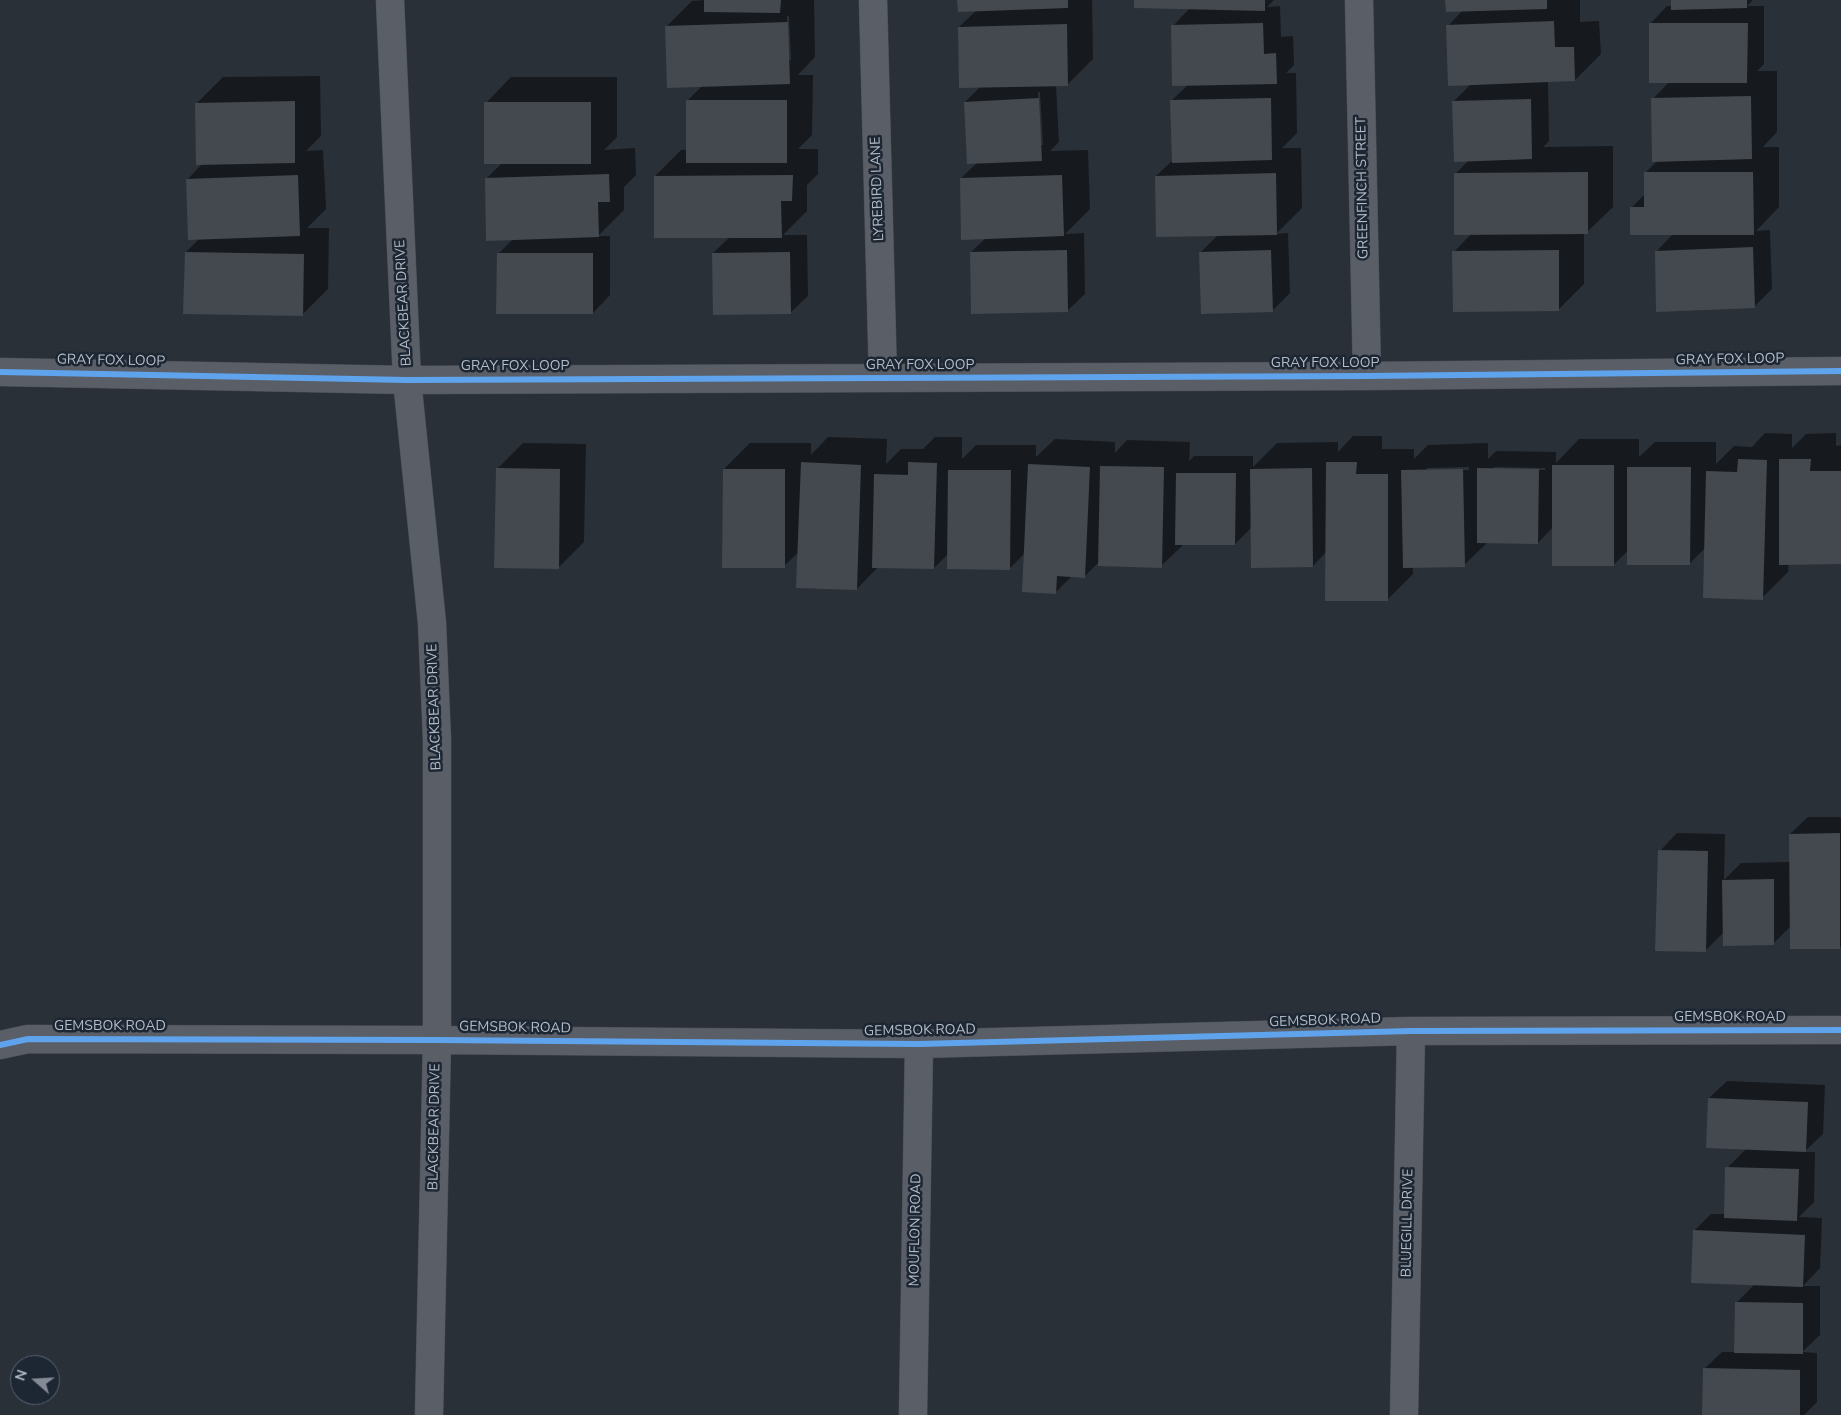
<!DOCTYPE html>
<style>
body{margin:0}
#map{position:relative;width:1841px;height:1415px;overflow:hidden;background:#2a3038;font-family:"Nunito Sans",sans-serif}
canvas{display:block}
.north{position:absolute;left:10px;top:1355px;width:50px;height:50px;box-sizing:border-box;background:#1d2633;border:1px solid #59626f;border-radius:50%;rotate:289deg;font-size:14px;font-weight:700;line-height:20px;text-align:center;color:#b4bcc9}
.north::after{content:'';display:block;margin:auto;width:18px;height:22px;background:#848b96;clip-path:polygon(50% 0,100% 100%,50% 72%,0 100%)}
</style>
<div id="map">
<canvas width="1841" height="1415"></canvas>
<div class="north">N</div>
</div>
<script>
const context = document.querySelector('canvas').getContext('2d');
context.lineJoin = 'round';
function fillPath(path, color) { context.fillStyle = color; context.fill(path, 'evenodd'); }
function stroke(path, color, width, dash) { context.strokeStyle = color; context.lineWidth = width; context.lineCap = dash ? 'butt' : 'round'; context.setLineDash(dash || []); context.stroke(path); }
function drawText(font, color, halo, rows, align = 'center') {
  context.font = font + ' "Nunito Sans",sans-serif'; context.lineWidth = 5; context.setLineDash([]); context.textBaseline = 'middle'; context.strokeStyle = halo; context.fillStyle = color; for (const [text, x, y, turn = 0] of rows) {
    context.save(); context.translate(x, y); context.rotate((+turn || 0) * Math.PI / 180); context.textAlign = isNaN(turn) ? turn : align; if (halo) context.strokeText(text, 0, 0); context.fillText(text, 0, 0); context.restore();
  }
}
fillPath(new Path2D(`
 M 705,0 L 814,0 L 815,57 L 798,75 L 813,75 L 812,135 L 798,149 L 818,149 L 818,174 L 807,185 L 807,211 L 783,235 L 807,235 L 808,296 L 790,313 L 713,253 L 730,237 L 655,176 L 681,150 L 687,150 L 687,101 L 702,86 L 666,27 L 692,1 ZM 787,16 L 789,16 L 791,60 L 788,60 Z
 M 958,0 L 1092,0 L 1093,59 L 1067,85 L 1056,85 L 1059,142 L 1050,151 L 1088,150 L 1090,209 L 1065,234 L 1084,233 L 1085,294 L 1067,311 L 971,252 L 986,238 L 961,178 L 977,163 L 965,102 L 981,86 L 959,27 L 977,10 ZM 1038,92 L 1040,92 L 1043,145 L 1040,145 Z
 M 1136,0 L 1274,0 L 1267,7 L 1280,6 L 1281,37 L 1293,36 L 1294,65 L 1286,73 L 1296,73 L 1297,133 L 1282,148 L 1301,148 L 1302,208 L 1276,234 L 1288,233 L 1290,293 L 1272,311 L 1200,253 L 1218,235 L 1156,176 L 1173,160 L 1171,101 L 1188,85 L 1173,26 L 1190,8 Z
 M 1447,0 L 1580,0 L 1580,22 L 1599,21 L 1601,54 L 1575,80 L 1548,81 L 1549,141 L 1543,147 L 1613,146 L 1613,207 L 1587,232 L 1584,232 L 1584,284 L 1558,310 L 1454,252 L 1472,233 L 1456,173 L 1469,160 L 1453,102 L 1471,84 L 1448,26 L 1463,10 Z
 M 1673,0 L 1753,0 L 1747,6 L 1764,6 L 1764,64 L 1757,71 L 1777,71 L 1777,132 L 1763,147 L 1779,147 L 1779,207 L 1756,231 L 1770,230 L 1772,289 L 1754,307 L 1656,252 L 1674,233 L 1631,208 L 1645,194 L 1645,173 L 1658,160 L 1653,99 L 1669,82 L 1650,24 L 1667,6 L 1673,6 Z
 M 320,76 L 321,136 L 306,151 L 323,150 L 326,209 L 307,228 L 329,228 L 328,289 L 302,315 L 186,252 L 200,238 L 187,180 L 203,163 L 197,103 L 223,77 Z
 M 511,77 L 617,77 L 617,137 L 604,150 L 635,148 L 636,175 L 624,187 L 624,210 L 598,236 L 610,236 L 610,295 L 593,313 L 498,254 L 513,239 L 486,179 L 502,163 L 486,103 Z
 M 1765,433 L 1792,434 L 1792,448 L 1806,434 L 1836,433 L 1836,446 L 1841,445 L 1841,562 L 1789,563 L 1788,572 L 1762,598 L 1705,548 L 1690,563 L 1629,550 L 1613,565 L 1553,527 L 1538,543 L 1488,542 L 1464,565 L 1413,567 L 1413,574 L 1387,600 L 1326,552 L 1313,566 L 1252,527 L 1235,544 L 1184,544 L 1161,566 L 1100,561 L 1084,577 L 1072,576 L 1055,593 L 1025,553 L 1010,568 L 949,553 L 934,568 L 878,567 L 857,589 L 799,552 L 784,566 L 724,469 L 750,443 L 811,443 L 811,455 L 828,437 L 887,439 L 886,464 L 901,449 L 923,449 L 935,437 L 962,437 L 962,459 L 976,445 L 1036,445 L 1036,457 L 1055,439 L 1115,442 L 1115,453 L 1127,440 L 1190,442 L 1189,461 L 1194,456 L 1253,456 L 1253,467 L 1277,443 L 1338,442 L 1338,452 L 1353,436 L 1382,436 L 1382,449 L 1414,449 L 1414,459 L 1428,445 L 1488,443 L 1488,459 L 1496,451 L 1556,452 L 1556,463 L 1579,439 L 1639,439 L 1639,457 L 1655,442 L 1716,442 L 1716,464 L 1734,446 L 1752,447 ZM 1469,467 L 1469,470 L 1427,471 L 1427,468 ZM 1494,467 L 1545,468 L 1545,470 L 1494,470 Z
 M 523,443 L 586,444 L 584,542 L 558,568 L 497,469 Z
 M 1808,817 L 1841,817 L 1841,946 L 1840,947 L 1791,926 L 1773,944 L 1724,932 L 1705,951 L 1660,851 L 1677,833 L 1725,834 L 1724,880 L 1741,863 L 1791,862 L 1790,834 Z
 M 1727,1081 L 1825,1085 L 1823,1134 L 1804,1152 L 1815,1152 L 1814,1202 L 1799,1217 L 1822,1218 L 1820,1268 L 1803,1286 L 1820,1286 L 1820,1335 L 1802,1352 L 1817,1353 L 1817,1402 L 1804,1415 L 1703,1415 L 1704,1369 L 1722,1352 L 1735,1352 L 1736,1303 L 1755,1284 L 1694,1231 L 1711,1214 L 1725,1214 L 1727,1168 L 1746,1149 L 1707,1147 L 1709,1098 Z`), '#0007');
fillPath(new Path2D(`
 M 704,0 L 781,0 L 780,13 L 704,12 Z
 M 957,0 L 1068,0 L 1068,8 L 958,12 Z
 M 1134,0 L 1265,0 L 1265,11 L 1134,8 Z
 M 1445,0 L 1547,0 L 1547,9 L 1446,12 Z
 M 1671,0 L 1747,0 L 1747,8 L 1671,10 Z
 M 1554,21 L 1555,47 L 1574,47 L 1575,81 L 1448,86 L 1446,25 Z
 M 788,22 L 790,84 L 667,88 L 665,26 Z
 M 1263,23 L 1264,54 L 1276,53 L 1277,84 L 1172,86 L 1171,25 Z
 M 1649,23 L 1748,23 L 1747,83 L 1649,83 Z
 M 1067,24 L 1068,86 L 959,88 L 958,27 Z
 M 1751,96 L 1752,159 L 1652,162 L 1651,98 Z
 M 1039,98 L 1042,161 L 967,164 L 964,102 Z
 M 1271,98 L 1272,160 L 1172,163 L 1170,100 Z
 M 1531,99 L 1532,159 L 1454,162 L 1452,101 Z
 M 686,100 L 787,100 L 787,163 L 686,163 Z
 M 295,101 L 295,163 L 196,165 L 195,103 Z
 M 484,102 L 591,102 L 591,164 L 484,164 Z
 M 1588,172 L 1588,234 L 1454,235 L 1454,173 Z
 M 1644,172 L 1753,172 L 1754,235 L 1630,235 L 1630,207 L 1644,207 Z
 M 1276,173 L 1277,235 L 1156,237 L 1155,176 Z
 M 609,174 L 610,202 L 598,202 L 599,237 L 486,241 L 485,178 Z
 M 298,175 L 300,236 L 188,240 L 186,179 Z
 M 793,175 L 792,201 L 781,201 L 782,238 L 654,238 L 654,176 Z
 M 1062,175 L 1064,236 L 961,240 L 960,178 Z
 M 1753,247 L 1755,308 L 1656,312 L 1655,251 Z
 M 1067,250 L 1068,312 L 971,314 L 970,252 Z
 M 1271,250 L 1273,312 L 1201,314 L 1199,252 Z
 M 1559,250 L 1559,311 L 1453,312 L 1452,251 Z
 M 185,252 L 304,254 L 303,316 L 183,314 Z
 M 790,252 L 791,314 L 713,315 L 712,253 Z
 M 497,253 L 593,253 L 593,314 L 496,314 Z
 M 1738,459 L 1767,460 L 1763,600 L 1703,598 L 1706,471 L 1737,472 Z
 M 1779,459 L 1811,459 L 1810,471 L 1841,471 L 1841,564 L 1779,565 Z
 M 801,462 L 861,465 L 857,590 L 796,588 Z
 M 908,462 L 937,463 L 934,569 L 872,568 L 874,474 L 908,475 Z
 M 1326,462 L 1357,462 L 1356,474 L 1388,474 L 1388,601 L 1325,601 Z
 M 1028,464 L 1090,467 L 1085,578 L 1057,576 L 1056,594 L 1022,592 Z
 M 1552,465 L 1614,465 L 1614,566 L 1552,566 Z
 M 1100,466 L 1164,467 L 1162,568 L 1098,566 Z
 M 1627,467 L 1691,467 L 1690,565 L 1627,565 Z
 M 496,468 L 560,469 L 559,569 L 494,568 Z
 M 1312,468 L 1313,567 L 1251,568 L 1250,469 Z
 M 1477,468 L 1539,469 L 1538,544 L 1477,543 Z
 M 723,469 L 785,469 L 785,568 L 722,568 Z
 M 1463,469 L 1465,567 L 1403,568 L 1401,470 Z
 M 948,470 L 1011,470 L 1010,570 L 947,569 Z
 M 1176,473 L 1236,473 L 1235,545 L 1175,545 Z
 M 1840,833 L 1840,949 L 1790,949 L 1789,834 Z
 M 1658,850 L 1708,851 L 1706,952 L 1655,951 Z
 M 1774,879 L 1774,945 L 1723,946 L 1722,880 Z
 M 1708,1098 L 1808,1102 L 1806,1152 L 1706,1148 Z
 M 1725,1167 L 1799,1169 L 1797,1221 L 1724,1218 Z
 M 1693,1230 L 1805,1235 L 1803,1287 L 1691,1283 Z
 M 1735,1302 L 1803,1303 L 1803,1354 L 1734,1353 Z
 M 1703,1368 L 1800,1370 L 1800,1415 L 1702,1415 Z`), '#444950');
const minor = new Path2D(`
 M 390,0 L 407,380 L 432,623 L 437,740 L 437,1040 L 429,1415
 M 873,0 L 883,378
 M 1359,0 L 1367,376
 M 0,372 L 407,380 L 1367,376 L 1841,371
 M 0,1045 L 28,1039 L 437,1040 L 919,1044 L 1411,1031 L 1841,1030
 M 913,1415 L 919,1044
 M 1404,1415 L 1411,1031`);
stroke(minor, '#484c53', 29);
stroke(minor, '#5a5e66', 28);
stroke(new Path2D(`
 M 0,372 L 407,380 L 1367,376 L 1841,371
 M 0,1045 L 28,1039 L 437,1040 L 919,1044 L 1411,1031 L 1841,1030`), '#60a3ed', 6);
drawText('14px', '#b4bcc9', '#1d2633', [
 ["GREENFINCH STREET",1363,188,-91],
 ["LYREBIRD LANE",878,189,-92],
 ["BLACKBEAR DRIVE",404,303,-93],
 ["GRAY FOX LOOP",1730,360,-1],
 ["GRAY FOX LOOP",111,361,1],
 ["GRAY FOX LOOP",1325,364],
 ["GRAY FOX LOOP",920,366],
 ["GRAY FOX LOOP",515,367],
 ["BLACKBEAR DRIVE",435,707,-92],
 ["GEMSBOK ROAD",1730,1018],
 ["GEMSBOK ROAD",1325,1021,-2],
 ["GEMSBOK ROAD",110,1027],
 ["GEMSBOK ROAD",515,1028,1],
 ["GEMSBOK ROAD",920,1031,-1],
 ["BLACKBEAR DRIVE",435,1127,-89],
 ["BLUEGILL DRIVE",1408,1223,-89],
 ["MOUFLON ROAD",916,1230,-89]
]);
</script>
